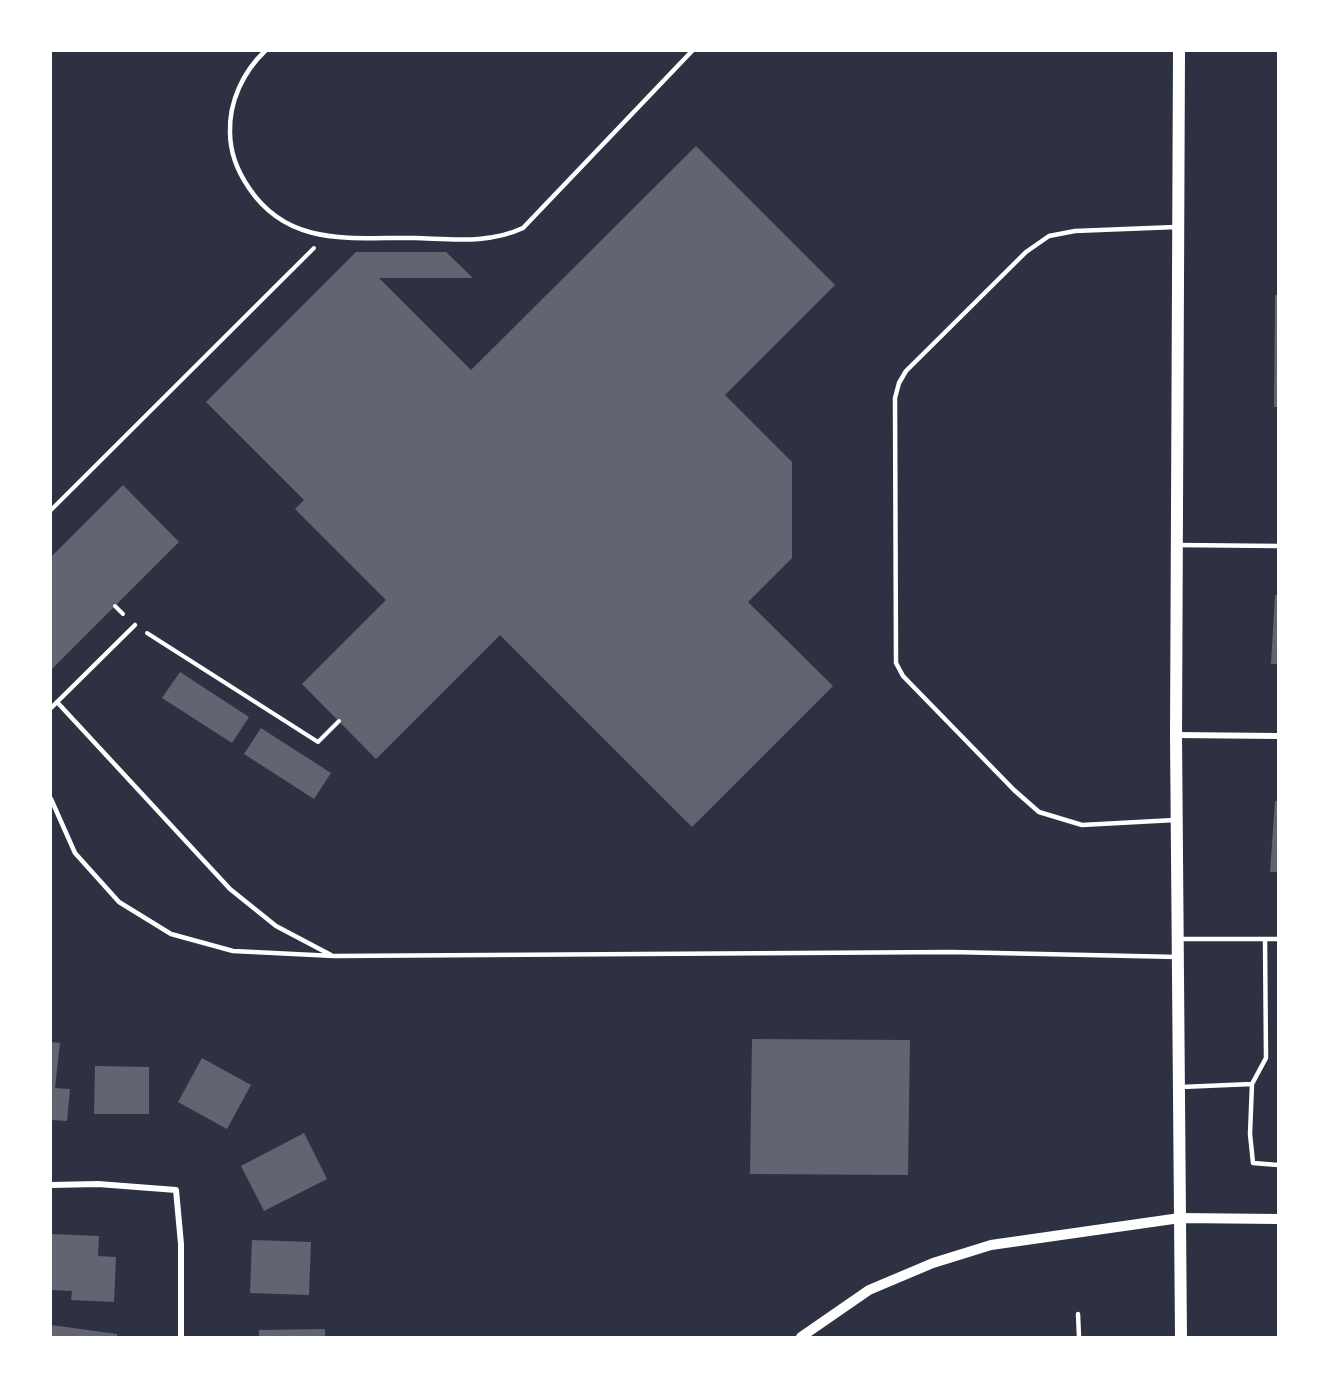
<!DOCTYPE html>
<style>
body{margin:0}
#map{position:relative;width:1329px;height:1388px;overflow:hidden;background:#2d3142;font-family:"Work Sans",sans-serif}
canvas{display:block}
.frame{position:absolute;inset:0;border:52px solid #fff;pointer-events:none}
</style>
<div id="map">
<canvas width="1329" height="1388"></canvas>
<div class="frame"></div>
</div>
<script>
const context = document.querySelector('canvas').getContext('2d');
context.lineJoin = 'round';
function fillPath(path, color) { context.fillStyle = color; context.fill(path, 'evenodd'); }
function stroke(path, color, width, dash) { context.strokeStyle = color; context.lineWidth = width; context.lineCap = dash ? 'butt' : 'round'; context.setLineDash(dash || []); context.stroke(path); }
fillPath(new Path2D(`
 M 696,146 L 835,285 L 725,395 L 792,462 L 792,558 L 748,602 L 833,686 L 692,827 L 500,635 L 376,759 L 302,684 L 386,600 L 295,509 L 304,500 L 206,402 L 356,252 L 446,252 L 473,278 L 379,278 L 471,370 Z
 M 1275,295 L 1278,295 L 1278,407 L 1274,407 Z
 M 123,485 L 179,542 L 51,670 L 51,557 Z
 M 1275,595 L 1278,595 L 1278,664 L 1271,664 Z
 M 180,672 L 249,717 L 232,743 L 162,698 Z
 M 261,728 L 331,773 L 314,799 L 244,754 Z
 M 1275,801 L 1278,801 L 1278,872 L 1270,872 Z
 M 752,1039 L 910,1040 L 908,1175 L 750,1174 Z
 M 51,1042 L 60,1043 L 55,1088 L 70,1089 L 67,1121 L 51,1120 Z
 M 202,1058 L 251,1085 L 227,1129 L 178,1102 Z
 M 95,1066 L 149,1067 L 149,1114 L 94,1114 Z
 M 304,1133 L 327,1179 L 264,1211 L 241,1166 Z
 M 51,1234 L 99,1236 L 98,1256 L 116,1257 L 114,1302 L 71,1300 L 72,1291 L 51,1290 Z
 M 252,1240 L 311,1242 L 309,1295 L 250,1293 Z
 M 51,1325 L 117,1334 L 117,1337 L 51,1337 Z
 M 325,1329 L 325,1337 L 259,1337 L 259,1330 Z`), '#626471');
stroke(new Path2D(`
 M 51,510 L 314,248
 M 115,606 L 123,614
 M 147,633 L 318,742 L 339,721`), '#fff', 4);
stroke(new Path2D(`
 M 265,51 C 243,72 229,102 230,132 C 230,152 238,172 249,188 C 289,248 352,237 415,238 C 452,239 489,244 523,228 L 692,51
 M 1177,545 L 1278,546
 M 57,702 L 230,889 L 276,926 L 331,955
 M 51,708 L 135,625
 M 51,799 L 75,853 L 119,902 L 171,934 L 233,951 L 334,956 L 951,952 L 1178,957
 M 1175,820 L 1082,825 L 1039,812 L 1014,790 L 903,676 L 896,663 L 895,398 L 899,383 L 906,371 L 1026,252 L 1049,236 L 1075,231 L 1176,227
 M 1179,939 L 1278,939
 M 1252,1084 L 1250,1134 L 1253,1163 L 1278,1165
 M 1181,1087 L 1252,1084 L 1266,1058 L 1265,939
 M 1078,1314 L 1079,1337`), '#fff', 4.5);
stroke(new Path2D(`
 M 1176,735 L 1278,736
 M 51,1185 L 98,1184 L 176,1190 L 181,1244 L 181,1337`), '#fff', 6);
stroke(new Path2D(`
 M 801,1337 L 869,1290 L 933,1263 L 991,1245 L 1180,1218 L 1278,1219`), '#fff', 10);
stroke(new Path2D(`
 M 1179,51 L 1176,735 L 1181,1337`), '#fff', 12);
</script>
